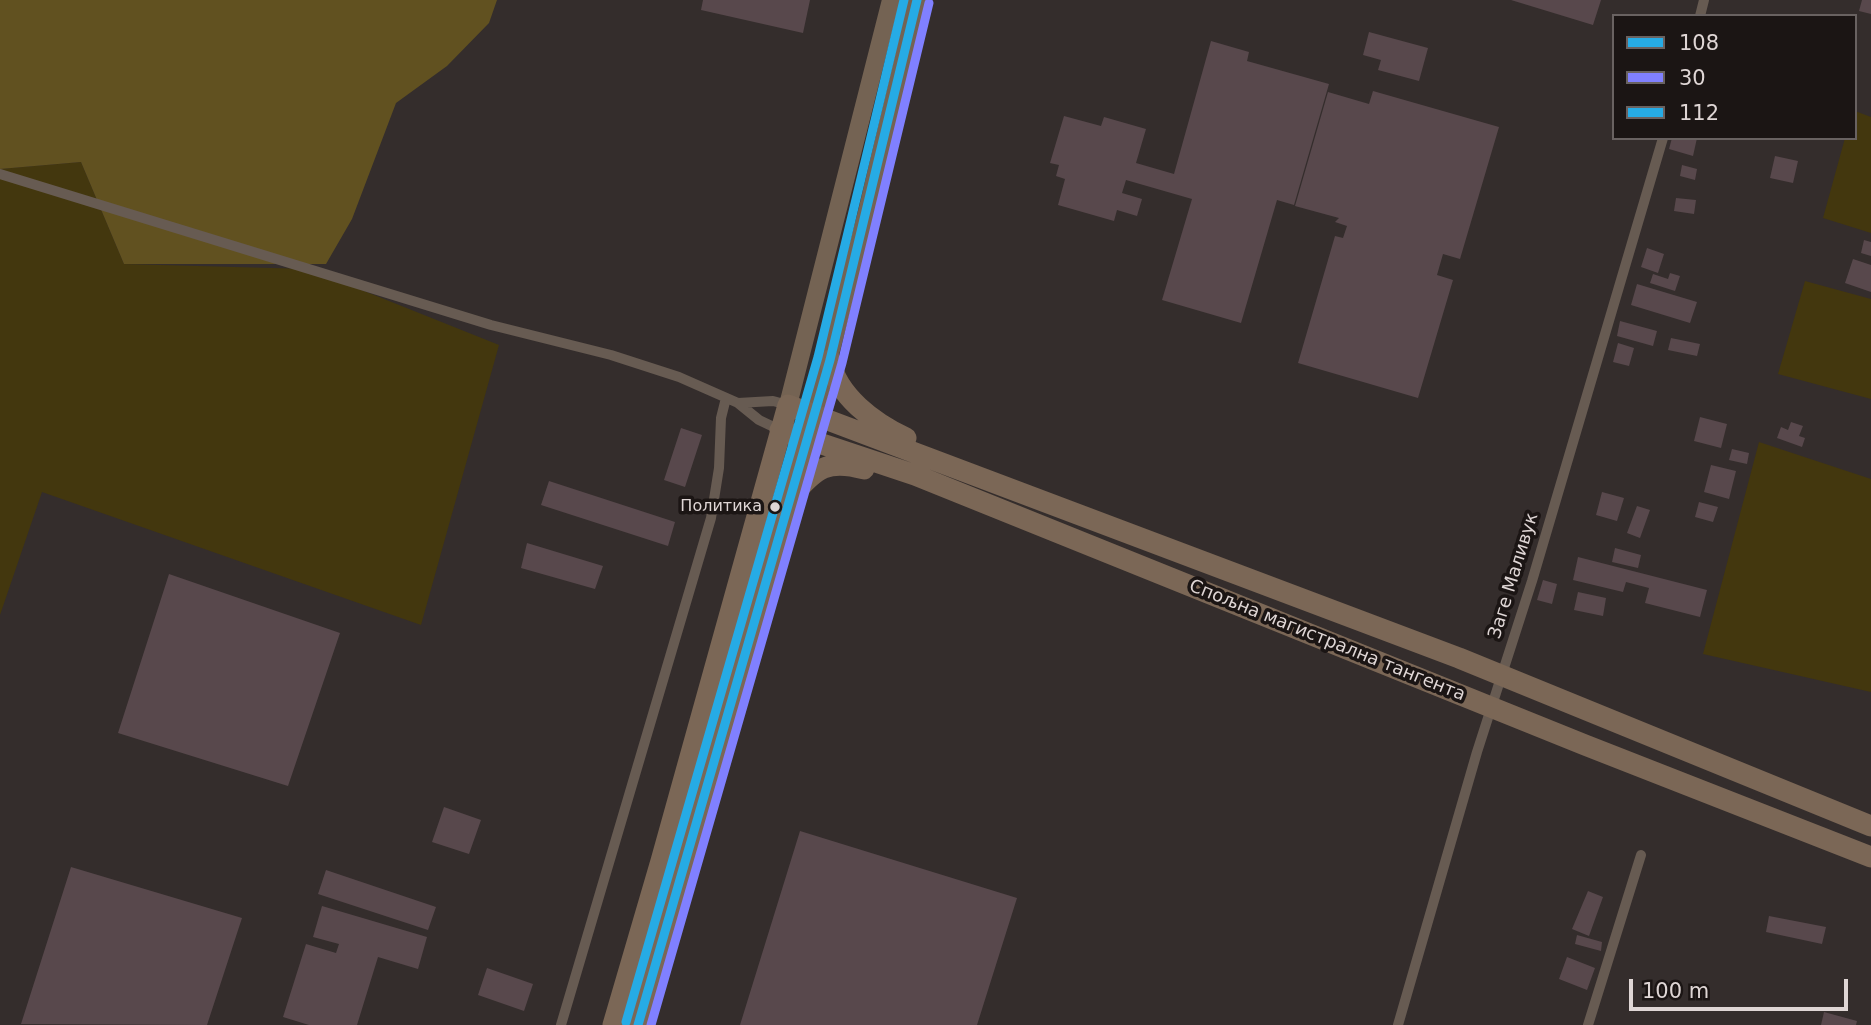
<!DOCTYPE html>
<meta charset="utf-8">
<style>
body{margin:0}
#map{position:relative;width:1871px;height:1025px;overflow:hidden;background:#342d2c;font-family:"DejaVu Sans",sans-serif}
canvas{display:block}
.legend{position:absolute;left:1612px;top:14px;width:245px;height:126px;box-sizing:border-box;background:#1b1514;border:2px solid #696261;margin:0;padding:9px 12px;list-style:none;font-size:21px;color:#dfd6d5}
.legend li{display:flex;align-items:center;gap:14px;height:35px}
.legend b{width:35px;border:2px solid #696261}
.scale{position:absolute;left:1629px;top:979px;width:219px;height:32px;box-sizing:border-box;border:4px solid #dfd6d5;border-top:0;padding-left:9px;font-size:21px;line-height:24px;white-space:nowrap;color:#dfd6d5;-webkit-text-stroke:5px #1b1514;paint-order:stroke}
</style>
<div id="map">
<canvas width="1871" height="1025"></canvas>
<ul class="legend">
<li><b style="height:9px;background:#26abe5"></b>108</li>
<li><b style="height:9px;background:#8080ff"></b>30</li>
<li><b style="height:9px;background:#26abe5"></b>112</li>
</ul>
<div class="scale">100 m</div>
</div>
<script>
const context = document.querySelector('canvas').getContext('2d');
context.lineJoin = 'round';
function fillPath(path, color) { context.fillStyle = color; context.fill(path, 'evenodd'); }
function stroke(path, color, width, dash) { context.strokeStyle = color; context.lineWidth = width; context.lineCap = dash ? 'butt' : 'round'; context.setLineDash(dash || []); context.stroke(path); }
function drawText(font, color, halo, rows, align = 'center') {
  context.font = font + ' "DejaVu Sans",sans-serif'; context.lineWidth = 7; context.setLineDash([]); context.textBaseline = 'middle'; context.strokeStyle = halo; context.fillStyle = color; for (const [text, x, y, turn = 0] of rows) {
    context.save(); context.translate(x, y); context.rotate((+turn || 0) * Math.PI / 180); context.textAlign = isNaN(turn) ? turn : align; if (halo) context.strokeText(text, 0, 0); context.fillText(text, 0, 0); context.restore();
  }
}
fillPath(new Path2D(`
 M 1855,111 L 1871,117 L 1871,233 L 1823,218 L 1845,138 L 1855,138 Z
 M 81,162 L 124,264 L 309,269 L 499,345 L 421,625 L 42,492 L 0,615 L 0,169 Z
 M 1805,281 L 1871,299 L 1871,399 L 1778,374 Z
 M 1759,442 L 1871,479 L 1871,692 L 1703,654 Z`), '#43370e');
fillPath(new Path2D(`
 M 0,0 L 497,0 L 489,23 L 447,66 L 396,103 L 352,219 L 326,264 L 124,264 L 81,162 L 0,169 Z`), '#615120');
fillPath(new Path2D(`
 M 703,0 L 810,0 L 803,33 L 701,10 Z
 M 1511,0 L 1601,0 L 1593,25 Z
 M 1862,0 L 1871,0 L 1871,14 L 1859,11 Z
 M 1369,32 L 1428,48 L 1419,81 L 1378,70 L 1381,60 L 1363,55 Z
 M 1211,41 L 1249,52 L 1247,61 L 1329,84 L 1294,205 L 1277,200 L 1241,323 L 1162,300 L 1192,199 L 1126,180 L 1122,193 L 1142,199 L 1137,216 L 1117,210 L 1114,221 L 1058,205 L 1065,179 L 1056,176 L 1059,165 L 1050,163 L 1064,116 L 1101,126 L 1104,117 L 1146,129 L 1136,163 L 1174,174 Z
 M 1373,91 L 1499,127 L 1460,259 L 1443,254 L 1437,275 L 1453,280 L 1418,398 L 1298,363 L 1335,236 L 1343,238 L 1347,226 L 1335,222 L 1339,218 L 1295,206 L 1328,92 L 1369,104 Z
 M 1672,138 L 1697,138 L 1693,156 L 1669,149 Z
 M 1775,156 L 1798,161 L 1793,183 L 1770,178 Z
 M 1682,165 L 1697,169 L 1695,180 L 1680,176 Z
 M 1676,198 L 1696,200 L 1694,214 L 1674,211 Z
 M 1864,240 L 1871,242 L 1871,256 L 1861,253 Z
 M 1647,248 L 1664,254 L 1658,273 L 1641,267 Z
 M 1853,259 L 1871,265 L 1871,292 L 1845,283 Z
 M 1670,273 L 1680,276 L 1675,291 L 1650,283 L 1653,274 L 1668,279 Z
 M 1637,284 L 1697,302 L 1690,323 L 1631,305 Z
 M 1620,321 L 1657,331 L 1653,346 L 1617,336 Z
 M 1671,338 L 1700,344 L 1697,356 L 1668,350 Z
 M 1618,343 L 1634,348 L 1629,366 L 1613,362 Z
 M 1700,417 L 1727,424 L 1721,448 L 1694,441 Z
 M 1791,422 L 1803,426 L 1799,436 L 1805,438 L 1802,447 L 1777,438 L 1781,427 L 1788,430 Z
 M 681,428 L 702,435 L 685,487 L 664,480 Z
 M 1732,449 L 1749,453 L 1747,464 L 1729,460 Z
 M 1711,465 L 1736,471 L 1729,499 L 1704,492 Z
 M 549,481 L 675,522 L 668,546 L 541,505 Z
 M 1602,492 L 1624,498 L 1617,521 L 1596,515 Z
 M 1699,502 L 1718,507 L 1713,522 L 1695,517 Z
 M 1637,506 L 1650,510 L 1640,538 L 1627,533 Z
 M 527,543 L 603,566 L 595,589 L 521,568 Z
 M 1615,548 L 1641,555 L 1638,568 L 1612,562 Z
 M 1578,557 L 1707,590 L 1700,617 L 1645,603 L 1649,588 L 1626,582 L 1623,592 L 1573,580 Z
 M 169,574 L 340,633 L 288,786 L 118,733 Z
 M 1543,580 L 1557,584 L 1552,604 L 1537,600 Z
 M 1578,592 L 1606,598 L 1603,616 L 1574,610 Z
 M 444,807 L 481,820 L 469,854 L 432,842 Z
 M 800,831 L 1017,898 L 977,1025 L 740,1025 Z
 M 71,867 L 242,918 L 207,1025 L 21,1024 Z
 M 326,870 L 436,907 L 428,930 L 318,894 Z
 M 1588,891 L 1603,897 L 1589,936 L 1572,929 Z
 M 322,906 L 427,937 L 418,969 L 378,957 L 357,1025 L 309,1025 L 283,1017 L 306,944 L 336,953 L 339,944 L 313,937 Z
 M 1769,916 L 1826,927 L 1822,944 L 1766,932 Z
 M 1577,935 L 1602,942 L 1601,951 L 1575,944 Z
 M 1567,957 L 1595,968 L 1587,990 L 1559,979 Z
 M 487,968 L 533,984 L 524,1011 L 478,995 Z
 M 1824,1012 L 1857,1021 L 1856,1025 L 1821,1025 Z`), '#58484c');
stroke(new Path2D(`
 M 1700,16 L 1704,0
 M 0,174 L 491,325 L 611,355 L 679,377 L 738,403 L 759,420 L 780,430
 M 738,403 L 773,401 L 788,405
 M 561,1025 L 711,518 L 719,468 L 721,418 L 726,398
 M 1398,1025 L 1477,752 L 1532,581 L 1663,138
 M 1588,1025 L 1641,855`), '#675b52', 10);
stroke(new Path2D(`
 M 788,405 L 891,0
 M 814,415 L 867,212 L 917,0`), '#746353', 18);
stroke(new Path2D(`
 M 830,360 C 837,396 874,423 906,438
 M 780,430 L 915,475 L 1585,745 L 1871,857
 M 793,495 C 816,468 828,459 864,469
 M 613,1025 L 661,861 L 788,405 L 1459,658 L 1871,826
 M 638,1025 L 811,425`), '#7b6756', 21);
stroke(new Path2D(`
 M 638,1025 L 830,360 L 917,0`), '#26abe5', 9);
stroke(new Path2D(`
 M 651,1025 L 842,363 L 929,3`), '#8080ff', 9);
stroke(new Path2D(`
 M 626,1022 L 818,357 L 904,0`), '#26abe5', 9);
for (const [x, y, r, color] of [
 [775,507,6,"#dfd6d5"]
]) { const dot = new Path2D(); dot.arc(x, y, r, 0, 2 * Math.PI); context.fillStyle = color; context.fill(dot); stroke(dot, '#1b1514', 2.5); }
drawText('16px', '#dfd6d5', '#1b1514', [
 ["Политика",762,507]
], 'right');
drawText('18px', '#dfd6d5', '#1b1514', [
 ["Заге Маливук",1514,576,-73],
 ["Спољна магистрална тангента",1327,641,22]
]);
</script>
